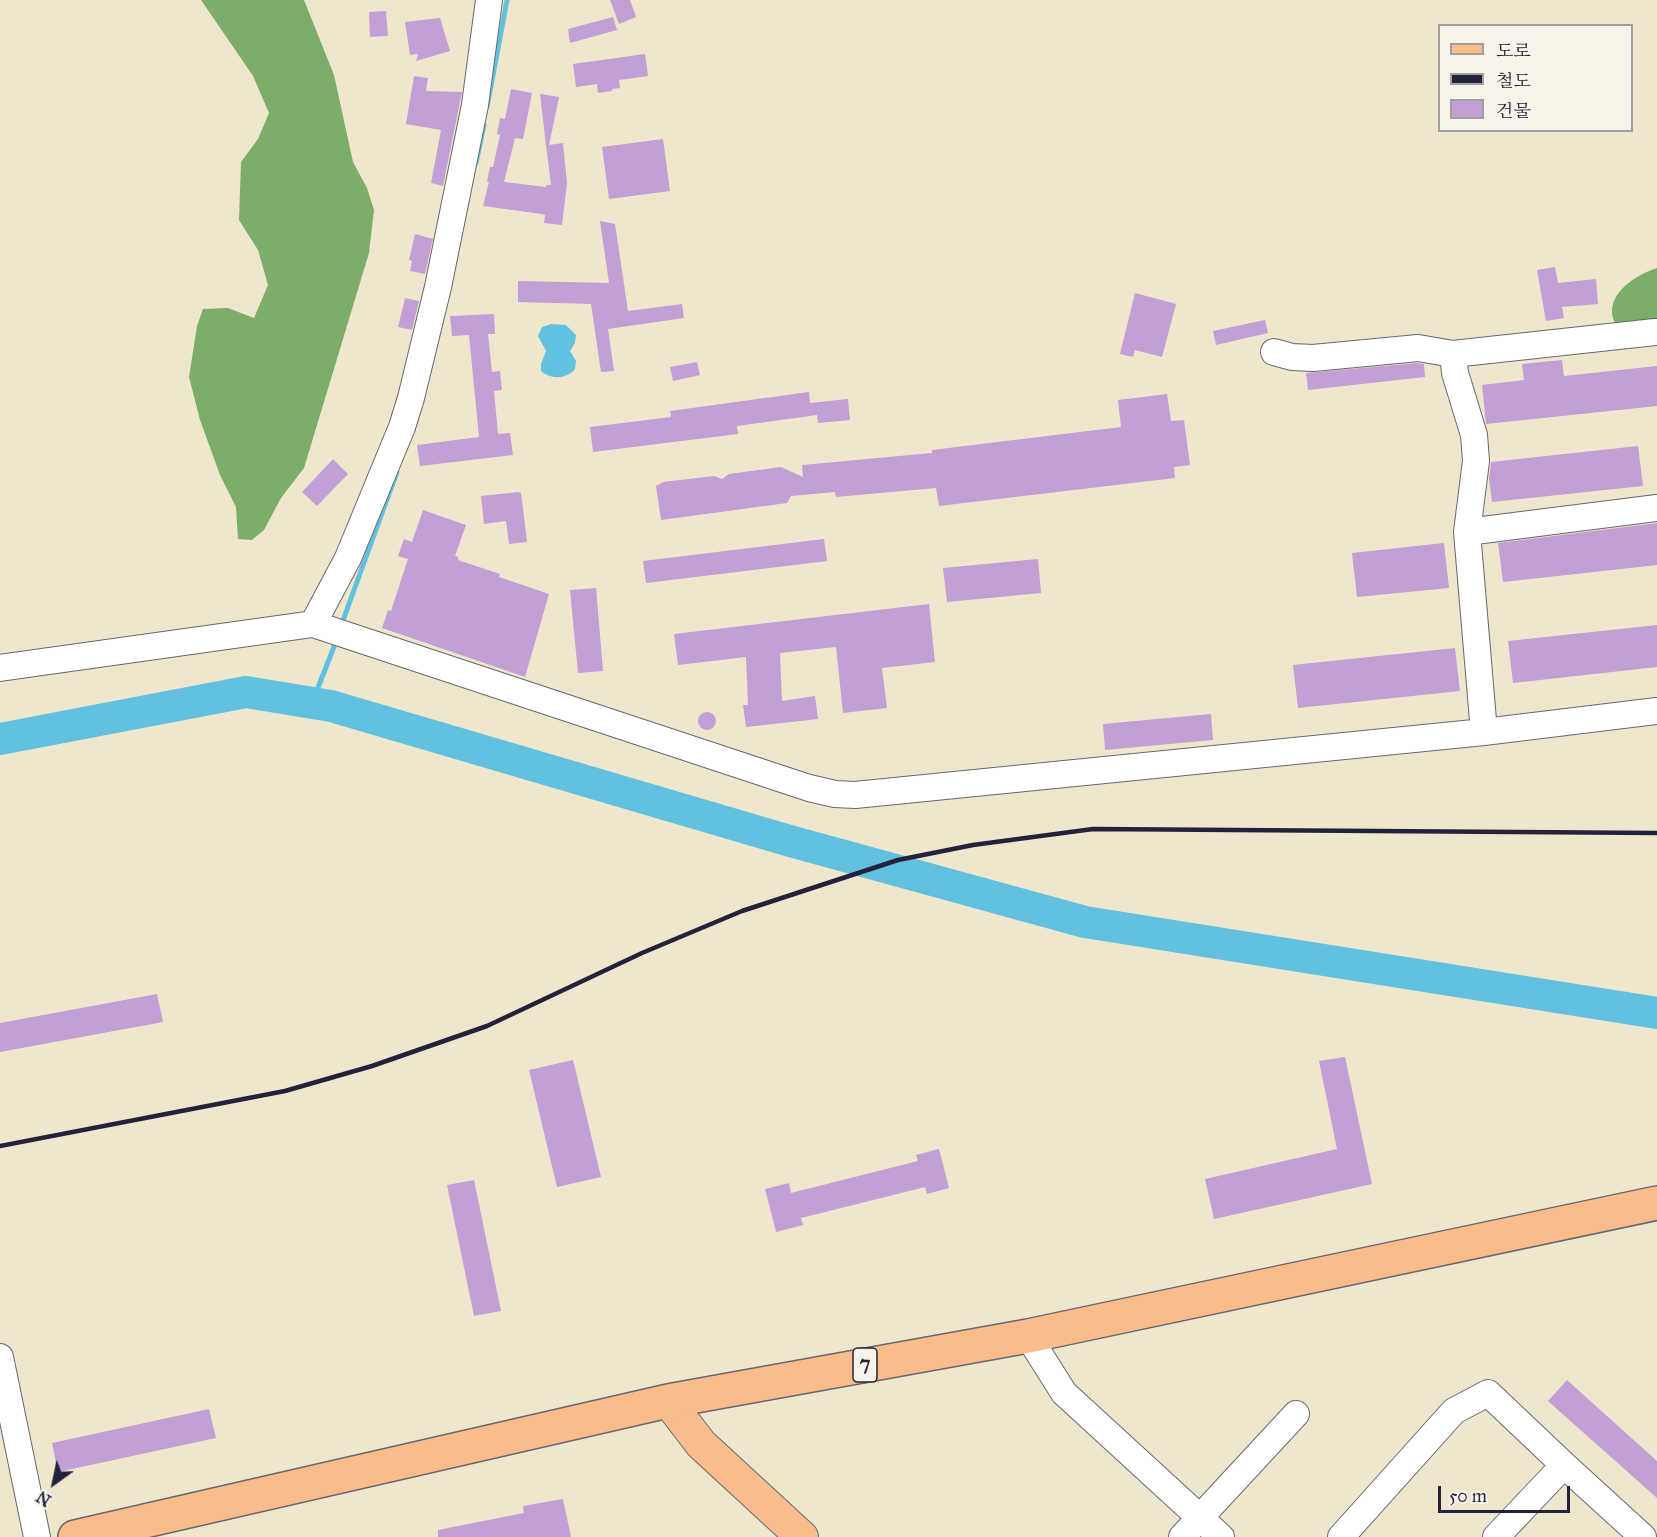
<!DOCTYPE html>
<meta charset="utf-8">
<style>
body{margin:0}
#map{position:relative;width:1657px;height:1537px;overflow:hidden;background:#eee7cd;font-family:"IM FELL Great Primer","Noto Serif KR",serif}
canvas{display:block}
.legend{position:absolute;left:1438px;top:24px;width:195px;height:108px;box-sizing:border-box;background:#f7f3e8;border:2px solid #a29fa3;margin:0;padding:8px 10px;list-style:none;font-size:18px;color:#22223b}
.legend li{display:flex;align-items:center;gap:12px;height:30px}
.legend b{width:30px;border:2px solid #a29fa3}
.north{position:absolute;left:24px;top:1453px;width:60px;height:60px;-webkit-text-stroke:4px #f7f3e8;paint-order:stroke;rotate:213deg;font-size:16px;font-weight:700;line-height:24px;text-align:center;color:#22223b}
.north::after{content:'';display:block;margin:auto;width:21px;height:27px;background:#22223b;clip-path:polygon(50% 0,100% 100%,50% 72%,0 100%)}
.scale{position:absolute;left:1438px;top:1486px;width:132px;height:27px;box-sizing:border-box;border:3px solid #22223b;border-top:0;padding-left:8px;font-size:18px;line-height:21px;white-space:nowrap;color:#22223b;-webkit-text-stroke:4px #f7f3e8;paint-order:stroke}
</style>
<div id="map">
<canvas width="1657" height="1537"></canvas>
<ul class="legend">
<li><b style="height:8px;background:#f9bc8a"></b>도로</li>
<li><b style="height:8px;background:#22223b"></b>철도</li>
<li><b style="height:16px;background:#c29fd5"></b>건물</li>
</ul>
<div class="north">N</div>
<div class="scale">50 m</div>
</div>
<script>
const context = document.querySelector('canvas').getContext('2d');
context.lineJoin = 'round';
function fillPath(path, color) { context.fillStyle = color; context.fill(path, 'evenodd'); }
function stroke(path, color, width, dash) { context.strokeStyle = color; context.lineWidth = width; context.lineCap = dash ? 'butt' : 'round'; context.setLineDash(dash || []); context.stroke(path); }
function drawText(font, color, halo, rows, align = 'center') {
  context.font = font + ' "IM FELL Great Primer",serif'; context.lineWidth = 4.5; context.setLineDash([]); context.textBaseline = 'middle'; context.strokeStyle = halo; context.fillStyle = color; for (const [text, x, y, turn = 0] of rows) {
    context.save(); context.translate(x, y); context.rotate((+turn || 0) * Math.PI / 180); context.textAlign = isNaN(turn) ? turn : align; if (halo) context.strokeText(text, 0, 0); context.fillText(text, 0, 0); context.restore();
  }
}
fillPath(new Path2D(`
 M 201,0 L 304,0 L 334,75 L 353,162 L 367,188 L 374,210 L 369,253 L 304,468 L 281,498 L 264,530 L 252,540 L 238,539 L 236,507 L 220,475 L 200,420 L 189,377 L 197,326 L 203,309 L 228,308 L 254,318 L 268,285 L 258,250 L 239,220 L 241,162 L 258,139 L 269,113 L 253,76 Z
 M 1657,268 L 1657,323 L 1620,331 C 1597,301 1630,277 1657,268 Z`), '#7cae69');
fillPath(new Path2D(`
 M 551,324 L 566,325 L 576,335 L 575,343 L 570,351 L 576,361 L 575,369 C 567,379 551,380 541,371 L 541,364 L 546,351 L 538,336 L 542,327 Z`), '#61c1df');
stroke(new Path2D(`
 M 487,107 L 507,0
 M 476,163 L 484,125
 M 342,623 L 397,472
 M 312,703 L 337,639`), '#61c1df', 5);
stroke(new Path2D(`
 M 0,739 L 246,692 L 331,706 L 790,841 L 1085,922 L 1657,1013`), '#61c1df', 32);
fillPath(new Path2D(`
 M 610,0 L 630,0 L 636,17 L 619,24 Z
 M 386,11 L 388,36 L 370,37 L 369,12 Z
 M 613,17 L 617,30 L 570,43 L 568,29 Z
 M 440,18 L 450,51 L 416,61 L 418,54 L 410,55 L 405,22 Z
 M 645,54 L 648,76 L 619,80 L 620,88 L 612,89 L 612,91 L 598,93 L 597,84 L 576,87 L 573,64 Z
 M 414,76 L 428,78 L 426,91 L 462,92 L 443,186 L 431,183 L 441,130 L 406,124 Z
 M 511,89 L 532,93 L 523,139 L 515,138 L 504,182 L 546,187 L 546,185 L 551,185 L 546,145 L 548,145 L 546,145 L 540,94 L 559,97 L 549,145 L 563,143 L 567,183 L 562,225 L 544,223 L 545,215 L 542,214 L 483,206 L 489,182 L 487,182 L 490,167 L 493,167 L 500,135 L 497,134 L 500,118 L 505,119 Z
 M 663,139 L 670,191 L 609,199 L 602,147 Z
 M 600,221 L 615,224 L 628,311 L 682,304 L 684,318 L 608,329 L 614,371 L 601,372 L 591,304 L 518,302 L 518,281 L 609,283 Z
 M 415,234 L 433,239 L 425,274 L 410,271 L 412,261 L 409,260 Z
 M 1555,267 L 1558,283 L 1596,279 L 1598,304 L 1562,307 L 1564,318 L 1546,321 L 1537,270 Z
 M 1135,293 L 1176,304 L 1162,357 L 1135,350 L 1133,357 L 1120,354 Z
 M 405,298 L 419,301 L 412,330 L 398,327 Z
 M 494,314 L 495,334 L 488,334 L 492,372 L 500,371 L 502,390 L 494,391 L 498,434 L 510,433 L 513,455 L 420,466 L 417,445 L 479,437 L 469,335 L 452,336 L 450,316 Z
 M 1265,320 L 1268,333 L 1216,345 L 1213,331 Z
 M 1562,360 L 1564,376 L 1657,366 L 1657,406 L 1486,424 L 1482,385 L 1524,380 L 1522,364 Z
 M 697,362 L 700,375 L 673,381 L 670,367 Z
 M 1417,363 L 1424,364 L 1425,377 L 1308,390 L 1306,373 Z
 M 809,392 L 810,403 L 848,399 L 850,420 L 818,423 L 817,415 L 737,426 L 738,434 L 593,452 L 590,427 L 671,417 L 670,411 Z
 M 1167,394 L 1171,421 L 1184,420 L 1190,465 L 1174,467 L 1175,478 L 939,506 L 936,488 L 836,497 L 835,492 L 791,496 L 787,503 L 661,520 L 656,486 L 663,482 L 714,476 L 722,479 L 729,474 L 781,467 L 803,477 L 802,465 L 932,453 L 932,450 L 1121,427 L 1118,400 Z
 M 1638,446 L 1643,486 L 1492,502 L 1489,478 L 1491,462 Z
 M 333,459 L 348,474 L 317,506 L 302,492 Z
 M 518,492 L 521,493 L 527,542 L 509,544 L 506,521 L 484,524 L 481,496 Z
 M 423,510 L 466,525 L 455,556 L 458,557 L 458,560 L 500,574 L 499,577 L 549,594 L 525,677 L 382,628 L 388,610 L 391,611 L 408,559 L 398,556 L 404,539 L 412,542 Z
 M 1657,523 L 1657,565 L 1503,582 L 1498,543 Z
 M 824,539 L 827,561 L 646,583 L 643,561 Z
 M 1444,543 L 1449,588 L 1357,597 L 1352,553 Z
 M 1038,559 L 1041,593 L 947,602 L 943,568 Z
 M 596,588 L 603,671 L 578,673 L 570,590 Z
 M 929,604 L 935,662 L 882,668 L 887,708 L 843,713 L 836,647 L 780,653 L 782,701 L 815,696 L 818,719 L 746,727 L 743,705 L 748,705 L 746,657 L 678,665 L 674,634 Z
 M 1657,625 L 1657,667 L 1513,683 L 1508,641 Z
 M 1455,648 L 1460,691 L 1298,708 L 1293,665 Z
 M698 721a9 9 0 1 1 18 0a9 9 0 1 1-18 0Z
 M 1211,714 L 1213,740 L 1105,750 L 1103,724 Z
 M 157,994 L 163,1022 L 0,1052 L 0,1023 Z
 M 1345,1057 L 1372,1184 L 1214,1219 L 1205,1179 L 1337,1149 L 1319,1061 Z
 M 573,1060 L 601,1177 L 557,1187 L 529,1070 Z
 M 939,1149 L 949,1188 L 927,1194 L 925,1187 L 801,1218 L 803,1225 L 776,1232 L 765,1189 L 789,1183 L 791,1193 L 918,1161 L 916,1155 Z
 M 474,1180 L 501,1311 L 474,1316 L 447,1185 Z
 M 1567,1380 L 1657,1461 L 1657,1498 L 1548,1401 Z
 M 209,1409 L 216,1438 L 58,1472 L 52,1443 Z
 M 563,1499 L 571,1537 L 438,1537 L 438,1530 L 524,1513 L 523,1506 Z`), '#c29fd5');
const minor = new Path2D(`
 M 1274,352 L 1292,357 L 1313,358 L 1418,348 L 1453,354 L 1655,332
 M 1453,354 L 1455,373 L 1474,435 L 1476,461 L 1467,532 L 1484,732
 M 1467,532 L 1657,508
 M 313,624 L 348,558 L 402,427 L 411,398 L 438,287 L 475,105 L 489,0
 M 0,668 L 313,624 L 809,788 L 835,794 L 855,795 L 1484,732 L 1657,711
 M 1028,1336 L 1064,1393 L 1221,1537
 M 0,1357 L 37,1537
 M 1182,1537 L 1296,1414
 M 1341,1537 L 1454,1411 L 1488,1393 L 1564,1465 L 1643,1537
 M 1496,1537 L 1564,1465`);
const major = new Path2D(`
 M 668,1401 L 701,1444 L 802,1537`);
const highway = new Path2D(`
 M 75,1537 L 668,1401 L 1028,1336 L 1657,1203`);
stroke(minor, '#69676e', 28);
stroke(major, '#69676e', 34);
stroke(highway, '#69676e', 36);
stroke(minor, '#fff', 26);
stroke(major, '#f9bc8a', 32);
stroke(highway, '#f9bc8a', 33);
stroke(new Path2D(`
 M 0,1146 L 285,1091 L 372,1066 L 487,1026 L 642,953 L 742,911 L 898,860 L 973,845 L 1093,829 L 1657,833`), '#22223b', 4.5);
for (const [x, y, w] of [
 [865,1365,24]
]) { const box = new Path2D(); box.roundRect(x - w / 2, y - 17, w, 34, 4.5); context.fillStyle = '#f7f3e8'; context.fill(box); stroke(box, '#22223b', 1.5); }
drawText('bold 20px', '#22223b', null, [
 ["7",865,1365]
]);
</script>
